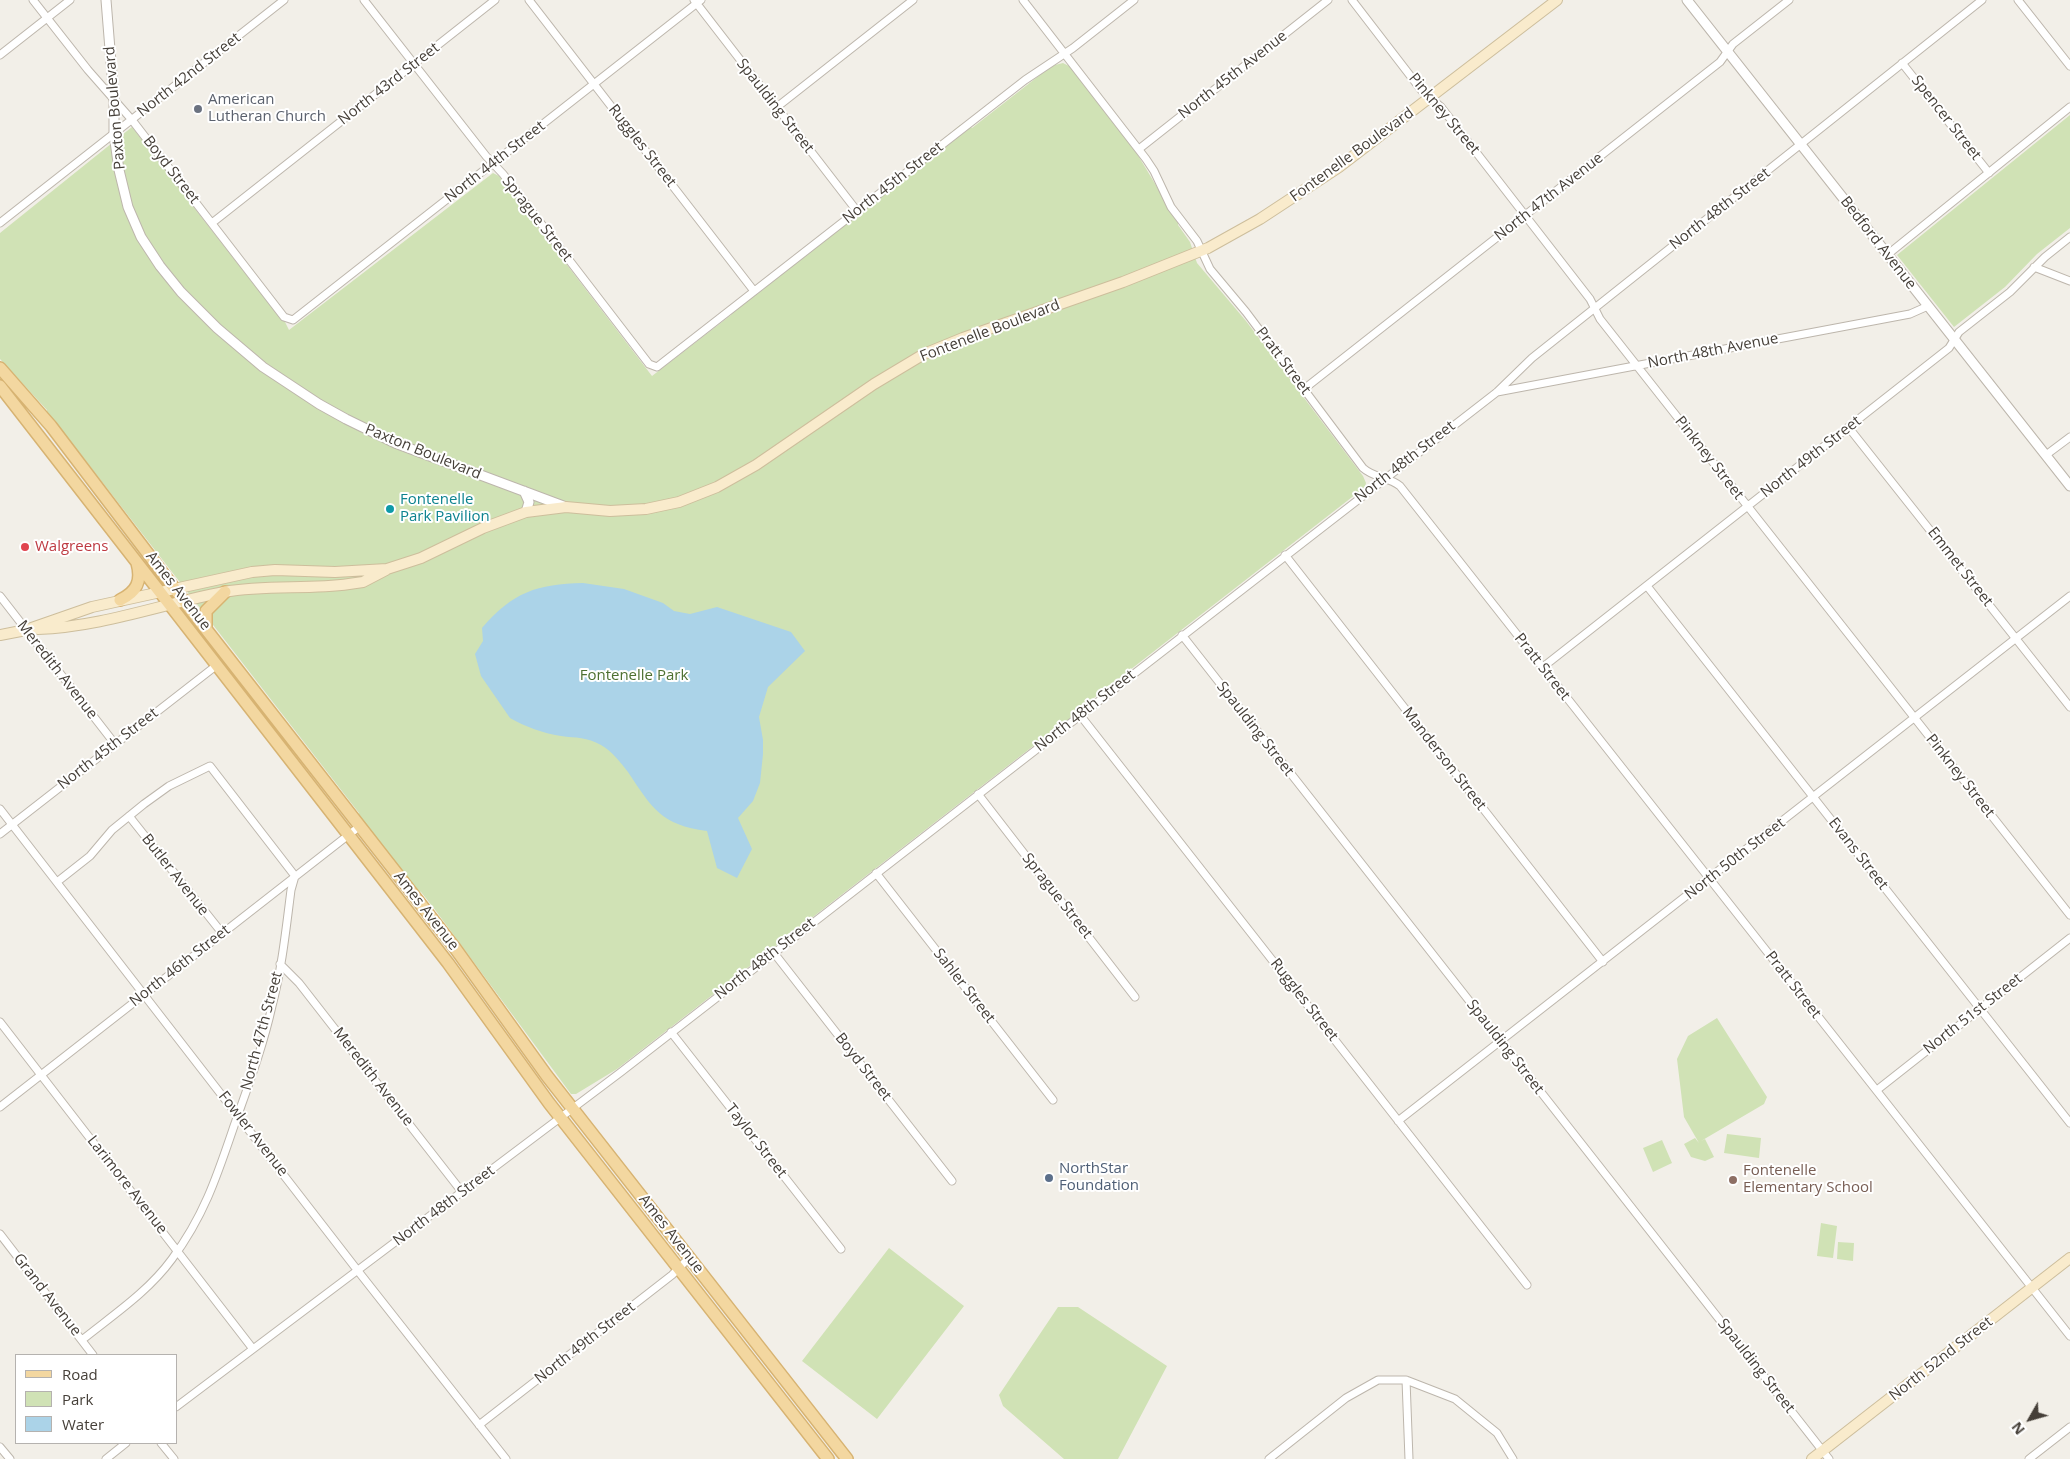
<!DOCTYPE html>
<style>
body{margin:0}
#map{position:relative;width:2070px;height:1459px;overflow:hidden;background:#f2efe8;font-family:"Open Sans",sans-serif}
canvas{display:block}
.legend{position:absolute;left:15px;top:1354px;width:162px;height:90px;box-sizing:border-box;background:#fff;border:1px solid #b5b2af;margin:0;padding:6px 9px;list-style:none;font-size:15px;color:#453f38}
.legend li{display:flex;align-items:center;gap:10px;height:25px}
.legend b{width:25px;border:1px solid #b5b2af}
.north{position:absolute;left:2005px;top:1394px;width:50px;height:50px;-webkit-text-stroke:4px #fff;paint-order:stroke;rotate:232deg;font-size:14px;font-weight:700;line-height:20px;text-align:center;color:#453f38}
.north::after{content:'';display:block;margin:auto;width:18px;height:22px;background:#453f38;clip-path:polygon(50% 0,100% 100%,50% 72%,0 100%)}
</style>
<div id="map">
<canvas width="2070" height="1459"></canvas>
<ul class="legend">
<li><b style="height:6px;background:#f3d7a0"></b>Road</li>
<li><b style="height:14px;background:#d0e2b5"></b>Park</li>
<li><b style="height:14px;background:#abd3e8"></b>Water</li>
</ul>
<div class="north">N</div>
</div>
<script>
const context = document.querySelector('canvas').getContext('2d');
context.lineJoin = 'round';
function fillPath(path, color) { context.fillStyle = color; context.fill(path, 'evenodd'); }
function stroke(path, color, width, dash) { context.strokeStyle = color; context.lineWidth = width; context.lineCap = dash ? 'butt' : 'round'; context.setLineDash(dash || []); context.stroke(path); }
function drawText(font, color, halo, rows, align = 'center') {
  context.font = font + ' "Open Sans",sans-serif'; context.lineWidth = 4; context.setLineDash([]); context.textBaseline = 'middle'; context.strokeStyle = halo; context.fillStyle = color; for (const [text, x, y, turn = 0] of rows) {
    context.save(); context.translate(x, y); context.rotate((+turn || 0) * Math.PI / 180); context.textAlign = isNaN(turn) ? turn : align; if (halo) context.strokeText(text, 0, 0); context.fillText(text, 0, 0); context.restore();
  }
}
fillPath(new Path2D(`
 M 1063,63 L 1069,66 L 1083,82 L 1096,101 L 1133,147 L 1178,222 L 1178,225 L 1190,242 L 1197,263 L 1246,321 L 1363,476 L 1366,483 L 1365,487 L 1076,712 L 1065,723 L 1050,733 L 617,1069 L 576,1094 L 571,1094 L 433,907 L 421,892 L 416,890 L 357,817 L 359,813 L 68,438 L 47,413 L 47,410 L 0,359 L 0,233 L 132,127 L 179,187 L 191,200 L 192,205 L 280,318 L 285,322 L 289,330 L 493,173 L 499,176 L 652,376 L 731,315 C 737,304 750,299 760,292 C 767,287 774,279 781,273 L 960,125 L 967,123 L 972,128 L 1045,71 L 1055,65 Z
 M 2070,115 L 2070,228 L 2037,254 L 2005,287 L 1954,327 L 1897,255 Z
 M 1717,1018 L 1767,1097 L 1764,1104 L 1701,1141 L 1705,1139 L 1714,1157 L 1705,1161 L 1691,1157 L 1684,1144 L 1695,1138 L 1699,1143 L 1684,1117 L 1677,1059 L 1688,1036 Z
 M 1727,1134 L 1761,1138 L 1759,1158 L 1724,1153 Z
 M 1662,1140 L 1672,1163 L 1653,1172 L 1643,1148 Z
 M 1821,1223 L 1837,1226 L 1833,1258 L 1817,1256 Z
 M 1838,1242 L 1854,1243 L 1853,1261 L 1837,1259 Z
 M 889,1248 L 964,1306 L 877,1419 L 802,1361 Z
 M 1058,1307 L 1078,1307 L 1167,1366 L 1118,1459 L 1064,1459 L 1003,1406 L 999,1395 Z`), '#d0e2b5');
fillPath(new Path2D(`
 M 583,583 L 624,589 L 663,603 L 674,611 L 690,614 L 717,607 L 791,632 L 805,651 L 768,687 L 759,717 L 763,740 L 763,754 L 760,783 L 753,801 L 738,818 L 752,849 L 737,878 L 717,868 L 707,831 C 661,825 652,808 628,772 C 620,762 613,752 601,745 C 587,737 576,738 561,736 C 542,733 526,727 510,718 L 481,676 L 475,654 L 483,641 L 482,628 C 513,592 537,584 583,583 Z`), '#abd3e8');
const minor = new Path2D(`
 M 33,0 L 88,70 L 132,120 L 284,317 L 293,320 L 701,0
 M 364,0 L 486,156 L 503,174 L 649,364 L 657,367 L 1025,80 L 1073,48 L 1134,0
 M 529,0 L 754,291
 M 694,0 L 857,211
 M 1023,0 L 1146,159 L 1154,171 L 1171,207 L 1197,241 L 1210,269 L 1246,312 L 1363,468 C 1374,478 1389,477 1400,486 L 2070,1336
 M 1352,0 L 1422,91 L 1441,107 L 1590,299 L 1600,319 L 2070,915
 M 2018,0 L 2070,66
 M 0,55 L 70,0
 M 1902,63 L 1989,173
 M 777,107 L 913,0
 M 1139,149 L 1328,0
 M 0,223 L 284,0
 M 212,223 L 495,0
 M 1887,255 L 2070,107
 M 2034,267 L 2070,281
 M 1304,389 L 1720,62 L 1733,44 L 1789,0
 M 1497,392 L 1910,314 L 1928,306
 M 1849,428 L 2070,707
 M 2046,455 L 2070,437
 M 1285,555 L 1603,962
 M 1647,586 L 2070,1123
 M 0,596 L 115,744
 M 1182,635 L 1829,1459
 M 1543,667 L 1949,348 L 1959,332 L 2010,292 L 2045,257 L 2070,237
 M 1080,715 L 1527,1285
 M 978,794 L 1135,997
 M 0,809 L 358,1271 L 506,1459
 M 129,816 L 222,933
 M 0,834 L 217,665
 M 876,873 L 1053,1100
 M 57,882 L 90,856 L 112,830 L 144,804 L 169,786 L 210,766 L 295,876 L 291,890 C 286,929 282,968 272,1006 C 263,1047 248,1086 234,1126 C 217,1176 204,1216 172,1259 C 148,1292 113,1315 82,1340
 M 774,953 L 952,1181
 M 280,964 L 299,983 L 462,1192
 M 0,1022 L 253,1349
 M 671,1032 L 841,1249
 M 1877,1090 L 2070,938
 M 0,1107 L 360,826
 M 1398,1121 L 2070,596
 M 0,1234 L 93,1355
 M 1406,1380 L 1409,1459
 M 176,1407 L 621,1072 L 1497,392 L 1532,358 L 1982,0
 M 479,1425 L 672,1275 L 689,1258
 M 161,1443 L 174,1459
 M 0,1447 L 10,1459
 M 106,1459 L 126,1443
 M 1269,1459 L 1346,1398 L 1378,1380 L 1406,1380 L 1455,1399 L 1497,1433 L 1513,1459
 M 2029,1459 L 2070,1427`);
const tertiary = new Path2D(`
 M 106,0 L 114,99 L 114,134 L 119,170 L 128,207 L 141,237 L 160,266 L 181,292 L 217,328 L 263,367 L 319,404 L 346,419 L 395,443 L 566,507
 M 1687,0 L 2070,486
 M 524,491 L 529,502 L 526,512`);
const secondary = new Path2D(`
 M 38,629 C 101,627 162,604 224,592 C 266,584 308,590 349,584 L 363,582 L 386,570
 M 0,635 L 26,630 L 92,607 L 252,572 L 275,570 L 335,572 L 387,569 L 421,558 L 483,528 L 526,512 L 566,507 L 610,511 L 646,509 L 679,502 L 717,487 L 756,465 L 874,384 L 924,354 L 963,338 L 1123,282 L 1208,248 L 1260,219 L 1339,167 L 1557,0
 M 1812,1459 L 2070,1258`);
const primary = new Path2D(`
 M 0,368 L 51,426 L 184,601 L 455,948 L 547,1076 L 847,1459
 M 0,386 L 448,963 L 549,1103 L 828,1459
 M 120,600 C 137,592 142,581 137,563
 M 206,628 L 206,611 L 225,592`);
stroke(minor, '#bdb6ac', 9);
stroke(tertiary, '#bdb6ac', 11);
stroke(secondary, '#cdbe9c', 12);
stroke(primary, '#d7b372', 14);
stroke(minor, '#fff', 7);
stroke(tertiary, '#fff', 9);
stroke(secondary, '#f9ebcc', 10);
stroke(primary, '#f3d7a0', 11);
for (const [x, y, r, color] of [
 [198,109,5,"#6b7280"],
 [390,509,5,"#0f9aa8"],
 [25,547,5,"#e0444e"],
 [1049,1178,5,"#5c6f8a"],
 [1733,1180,5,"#8d6e63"]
]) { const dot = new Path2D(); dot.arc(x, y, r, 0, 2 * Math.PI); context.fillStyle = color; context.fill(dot); stroke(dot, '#fff', 2); }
drawText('15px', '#453f38', '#fff', [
 ["North 42nd Street",189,75,-38],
 ["North 45th Avenue",1233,75,-38],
 ["North 43rd Street",389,84,-38],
 ["Spaulding Street",775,106,52],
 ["Paxton Boulevard",115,108,-95],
 ["Pinkney Street",1444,114,50],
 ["Spencer Street",1946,118,52],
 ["Ruggles Street",642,146,52],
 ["Fontenelle Boulevard",1352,155,-36],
 ["North 44th Street",495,162,-38],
 ["Boyd Street",171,170,52],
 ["North 45th Street",893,183,-38],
 ["North 47th Avenue",1549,197,-38],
 ["North 48th Street",1720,209,-38],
 ["Sprague Street",537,219,52],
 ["Bedford Avenue",1878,243,52],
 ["Fontenelle Boulevard",990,331,-21],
 ["North 48th Avenue",1713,351,-11],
 ["Pratt Street",1283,361,53],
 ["Paxton Boulevard",423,452,22],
 ["North 49th Street",1811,457,-38],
 ["Pinkney Street",1709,458,52],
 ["North 48th Street",1405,462,-38],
 ["Emmet Street",1960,567,52],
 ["Ames Avenue",178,591,52],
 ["Pratt Street",1542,667,52],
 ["Meredith Avenue",57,670,52],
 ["North 48th Street",1085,711,-38],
 ["Spaulding Street",1255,729,52],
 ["North 45th Street",108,749,-38],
 ["Manderson Street",1444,759,52],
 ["Pinkney Street",1960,776,52],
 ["Evans Street",1858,854,52],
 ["North 50th Street",1735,859,-38],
 ["Butler Avenue",175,875,52],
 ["Sprague Street",1057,896,52],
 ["Ames Avenue",426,911,52],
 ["North 48th Street",765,959,-38],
 ["North 46th Street",180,966,-38],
 ["Pratt Street",1793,985,52],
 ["Sahler Street",964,986,52],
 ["Ruggles Street",1304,1000,52],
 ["North 51st Street",1973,1014,-38],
 ["North 47th Street",262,1031,-75],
 ["Spaulding Street",1505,1047,52],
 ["Boyd Street",863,1067,52],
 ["Meredith Avenue",373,1077,52],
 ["Fowler Avenue",253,1134,52],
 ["Taylor Street",756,1141,52],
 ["Larimore Avenue",127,1185,52],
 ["North 48th Street",444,1206,-37],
 ["Ames Avenue",671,1234,52],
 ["Grand Avenue",47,1295,52],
 ["North 49th Street",585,1343,-38],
 ["North 52nd Street",1941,1359,-38],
 ["Spaulding Street",1756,1366,52]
]);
drawText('15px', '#5b616d', '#fff', [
 ["American",208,100],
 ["Lutheran Church",208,117]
], 'left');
drawText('15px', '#0d838f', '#fff', [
 ["Fontenelle",400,500],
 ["Park Pavilion",400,517]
], 'left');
drawText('15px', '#be3a42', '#fff', [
 ["Walgreens",35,547]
], 'left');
drawText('15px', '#4d7031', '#fff', [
 ["Fontenelle Park",634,676]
]);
drawText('15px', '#4e5e75', '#fff', [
 ["NorthStar",1059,1169],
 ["Foundation",1059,1186]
], 'left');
drawText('15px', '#785e54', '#fff', [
 ["Fontenelle",1743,1171],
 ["Elementary School",1743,1188]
], 'left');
</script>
